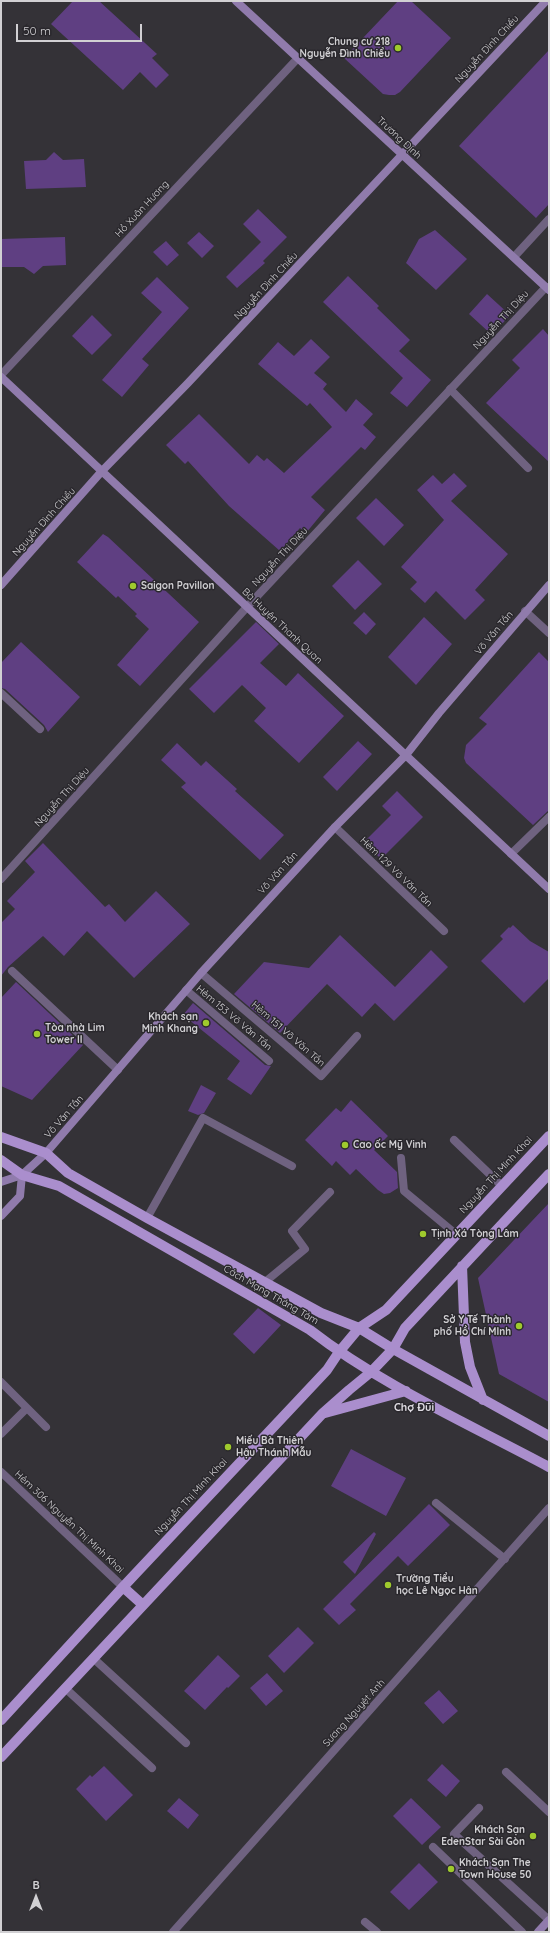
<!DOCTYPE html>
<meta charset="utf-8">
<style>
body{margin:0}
#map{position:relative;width:550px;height:1933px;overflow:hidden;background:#343237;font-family:Quicksand,sans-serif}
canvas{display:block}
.frame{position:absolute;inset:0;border:2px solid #d1d0d3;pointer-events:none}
.north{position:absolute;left:16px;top:1877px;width:40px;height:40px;-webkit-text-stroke:3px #2a282d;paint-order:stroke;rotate:0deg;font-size:11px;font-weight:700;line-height:16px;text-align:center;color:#d1d0d3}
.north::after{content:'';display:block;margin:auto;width:14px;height:18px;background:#d1d0d3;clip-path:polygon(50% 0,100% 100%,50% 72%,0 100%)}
.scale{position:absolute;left:16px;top:24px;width:126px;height:18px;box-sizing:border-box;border:2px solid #d1d0d3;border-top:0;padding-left:5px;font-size:12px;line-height:14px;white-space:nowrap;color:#d1d0d3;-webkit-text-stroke:3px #2a282d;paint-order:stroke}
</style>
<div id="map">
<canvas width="550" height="1933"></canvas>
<div class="frame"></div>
<div class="north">B</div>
<div class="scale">50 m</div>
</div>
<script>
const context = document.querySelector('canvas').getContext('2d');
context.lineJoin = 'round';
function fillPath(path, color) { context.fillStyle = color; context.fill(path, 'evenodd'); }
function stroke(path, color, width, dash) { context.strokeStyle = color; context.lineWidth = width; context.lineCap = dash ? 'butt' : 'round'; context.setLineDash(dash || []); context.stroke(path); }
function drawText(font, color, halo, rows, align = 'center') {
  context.font = font + ' Quicksand,sans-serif'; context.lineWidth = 3; context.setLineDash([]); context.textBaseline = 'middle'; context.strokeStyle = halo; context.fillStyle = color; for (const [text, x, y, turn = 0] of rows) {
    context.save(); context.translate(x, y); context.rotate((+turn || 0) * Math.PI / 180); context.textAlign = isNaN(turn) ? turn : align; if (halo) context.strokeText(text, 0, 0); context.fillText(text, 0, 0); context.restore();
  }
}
fillPath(new Path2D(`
 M 73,1 L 99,1 L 157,54 L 152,58 L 169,75 L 156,88 L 140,72 L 123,90 L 51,24 Z
 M 398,1 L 411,1 L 451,38 L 400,92 L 395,95 L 389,95 L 383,94 L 344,58 Z
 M 549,50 L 549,204 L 536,218 L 459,146 Z
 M 54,152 L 63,160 L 84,159 L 86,187 L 26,189 L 24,161 L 46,160 Z
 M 258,209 L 287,237 L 263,261 L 265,263 L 237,288 L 226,277 L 261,242 L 243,224 Z
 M 435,230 L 467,259 L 436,290 L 406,263 L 419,239 Z
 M 199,232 L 214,246 L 202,258 L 187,243 Z
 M 65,237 L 66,265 L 43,266 L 34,274 L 24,267 L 1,267 L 1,239 Z
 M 166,241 L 179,255 L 167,266 L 153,252 Z
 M 348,276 L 379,306 L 377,308 L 410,340 L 399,351 L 431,380 L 407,407 L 390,393 L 403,378 L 323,302 Z
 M 157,277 L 189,308 L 142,359 L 149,365 L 122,397 L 102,380 L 162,312 L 141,293 Z
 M 487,294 L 510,315 L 492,335 L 469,314 Z
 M 92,315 L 112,335 L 92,355 L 72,336 Z
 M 543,329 L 549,336 L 549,462 L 486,403 L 520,368 L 512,360 Z
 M 311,339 L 330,357 L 314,373 L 327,384 L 323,389 L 346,412 L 356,399 L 373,414 L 363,425 L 376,437 L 365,450 L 361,447 L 311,497 L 325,510 L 306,533 L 300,528 L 280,551 L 229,506 L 188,461 L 185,464 L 166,445 L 199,414 L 249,464 L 257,455 L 264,461 L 267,458 L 284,473 L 332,427 L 310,403 L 307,406 L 258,364 L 278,342 L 294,356 Z
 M 454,473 L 467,486 L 451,501 L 508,554 L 475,590 L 485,600 L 465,620 L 436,591 L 425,603 L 410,589 L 417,582 L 401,567 L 444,520 L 417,490 L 433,475 L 442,484 Z
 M 376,498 L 404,525 L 384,546 L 356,518 Z
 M 103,534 L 108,537 L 199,622 L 140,686 L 117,665 L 149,629 L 135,616 L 137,614 L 118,596 L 116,598 L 77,562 Z
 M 358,560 L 382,584 L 355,610 L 332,586 Z
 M 364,612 L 376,624 L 366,635 L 353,623 Z
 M 424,617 L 452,644 L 416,685 L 388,657 Z
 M 256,622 L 279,644 L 260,663 L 286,686 L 298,673 L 344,716 L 299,763 L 254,721 L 266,708 L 242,685 L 214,713 L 189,689 Z
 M 21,642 L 80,697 L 48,732 L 44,725 L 5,689 L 1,688 L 1,663 Z
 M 539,652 L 549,662 L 549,810 L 533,825 L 466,763 L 464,758 L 466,745 L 487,724 L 479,718 Z
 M 358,741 L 372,754 L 337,791 L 323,777 Z
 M 177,743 L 201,766 L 206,761 L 237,789 L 235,791 L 284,835 L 260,860 L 181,787 L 186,783 L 161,760 Z
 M 397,791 L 423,817 L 381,859 L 364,842 L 391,815 L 382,806 Z
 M 43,843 L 105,907 L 109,904 L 125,922 L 156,891 L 190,924 L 134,978 L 87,931 L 64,956 L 43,936 L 8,967 L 1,976 L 1,923 L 15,909 L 7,901 L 35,872 L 25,861 Z
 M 513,925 L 530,941 L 549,952 L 549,978 L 524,1003 L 481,961 L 503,939 L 500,936 L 509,927 L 510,928 Z
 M 340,935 L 395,987 L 431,950 L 448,967 L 394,1021 L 375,1003 L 362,1017 L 327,984 L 280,1033 L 234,994 L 264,962 L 309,968 Z
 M 16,982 L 83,1045 L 32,1100 L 1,1086 L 1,998 Z
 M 193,1003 L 265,1065 L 271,1066 L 251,1095 L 227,1079 L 240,1061 L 183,1015 Z
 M 201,1085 L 216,1093 L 204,1113 L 198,1115 L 188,1111 Z
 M 351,1100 L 388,1136 L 374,1150 L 397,1172 L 398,1188 L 390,1193 L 384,1194 L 378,1190 L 356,1169 L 350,1175 L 336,1161 L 332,1166 L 305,1140 L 336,1108 L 341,1112 Z
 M 549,1203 L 549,1402 L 499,1374 L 478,1278 Z
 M 258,1308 L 281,1325 L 254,1354 L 233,1334 Z
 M 351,1449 L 406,1478 L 386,1516 L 331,1486 Z
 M 429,1504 L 450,1525 L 408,1566 L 398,1556 L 350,1604 L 356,1610 L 339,1625 L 323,1609 Z
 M 374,1532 L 376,1534 L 355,1574 L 343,1562 Z
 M 298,1627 L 314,1643 L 284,1673 L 268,1656 Z
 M 218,1655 L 240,1676 L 228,1688 L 227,1687 L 205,1710 L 184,1691 Z
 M 267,1673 L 283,1691 L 266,1706 L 250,1688 Z
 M 439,1690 L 458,1711 L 443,1724 L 424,1703 Z
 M 442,1764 L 460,1781 L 446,1797 L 427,1780 Z
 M 104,1766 L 133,1795 L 106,1821 L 76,1789 L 90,1775 L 92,1777 Z
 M 179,1798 L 199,1815 L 188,1829 L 167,1811 Z
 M 411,1798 L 441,1827 L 422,1845 L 393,1816 Z
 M 419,1863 L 438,1882 L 409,1910 L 390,1892 Z`), '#5f3f82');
stroke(new Path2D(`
 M 514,257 L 549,219
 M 450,389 L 528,468
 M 525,611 L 549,633
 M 335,827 L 444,931
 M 511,854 L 549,817
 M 12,971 L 118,1070
 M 288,1047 L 321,1076 L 357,1036
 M 454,1140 L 502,1186
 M 147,1218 L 203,1118 L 292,1166
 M 265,1282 L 305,1249 L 292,1231 L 330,1192
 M 1,1382 L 46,1427
 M 1,1434 L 27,1408
 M 93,1658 L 186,1743
 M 65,1688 L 152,1768
 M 506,1772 L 549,1812
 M 479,1808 L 454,1834 L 549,1920
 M 433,1847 L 522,1932
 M 365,1922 L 377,1932`), '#6f6280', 8);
stroke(new Path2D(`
 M 1,375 L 298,58
 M 1,693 L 40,729
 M 1,879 L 247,607 L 546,287
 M 201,973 L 288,1047
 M 186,990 L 269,1061
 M 401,1158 L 404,1191 L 457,1235
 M 1,1472 L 123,1587
 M 436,1503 L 505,1559
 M 173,1932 L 549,1508`), '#6f6280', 8);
stroke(new Path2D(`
 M 236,1 L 549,290
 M 1,377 L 549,889
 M 1,585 L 102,471 L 188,383 L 546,1
 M 1,1182 L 22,1175 L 46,1153 L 201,973 L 335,827 L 406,755 L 439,713 L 549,585
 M 1,1216 L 20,1196 L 22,1175
 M 538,1932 L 549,1920`), '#907bac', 8);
stroke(new Path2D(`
 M 1,1137 L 46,1153 L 68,1173 L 147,1218 L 321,1313 L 359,1328 L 393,1349 L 549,1436
 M 1,1160 L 22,1175 L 59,1186 L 310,1330 C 381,1385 469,1424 549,1467
 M 462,1266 L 465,1342 L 470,1367 L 483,1400
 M 325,1413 L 406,1391
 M 123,1587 L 143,1605
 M 1,1720 L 123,1587 L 327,1370 L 339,1352 L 359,1328 L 386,1310 L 549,1136
 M 1,1757 L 323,1413 L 349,1390 L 371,1372 L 393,1349 L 405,1328 L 549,1174`), '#aa8ecd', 10);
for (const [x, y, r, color] of [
 [398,48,4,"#9fca2d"],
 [133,586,4,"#9fca2d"],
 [206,1023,4,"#9fca2d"],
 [37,1034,4,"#9fca2d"],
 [345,1145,4,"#9fca2d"],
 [423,1234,4,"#9fca2d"],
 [519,1326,4,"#9fca2d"],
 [228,1447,4,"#9fca2d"],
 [388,1585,4,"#9fca2d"],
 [533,1836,4,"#9fca2d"],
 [451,1869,4,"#9fca2d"]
]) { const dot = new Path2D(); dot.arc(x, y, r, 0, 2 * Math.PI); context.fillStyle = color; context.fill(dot); stroke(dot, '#2a282d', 1.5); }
drawText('bold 10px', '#d1d0d3', '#2a282d', [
 ["Chung cư 218",390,42,"right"],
 ["Nguyễn Đình Chiểu",390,54,"right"],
 ["Saigon Pavillon",141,586],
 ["Khách sạn",198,1017,"right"],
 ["Minh Khang",198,1029,"right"],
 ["Tòa nhà Lim",45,1028],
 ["Tower II",45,1040],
 ["Cao ốc Mỹ Vinh",353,1145],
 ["Tịnh Xá Tòng Lâm",431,1234],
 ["Sở Y Tế Thành",511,1320,"right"],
 ["phố Hồ Chí MInh",511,1332,"right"],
 ["Miếu Bà Thiên",236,1441],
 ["Hậu Thánh Mẫu",236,1453],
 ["Trường Tiểu",396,1579],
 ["học Lê Ngọc Hân",396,1591],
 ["Khách Sạn",525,1830,"right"],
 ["EdenStar Sài Gòn",525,1842,"right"],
 ["Khách Sạn The",459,1863],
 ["Town House 50",459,1875]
], 'left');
drawText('10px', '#d1d0d3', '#2a282d', [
 ["Nguyễn Đình Chiểu",487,49,-47],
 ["Trương Định",399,138,43],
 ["Hồ Xuân Hương",142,209,-47],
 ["Nguyễn Đình Chiểu",266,286,-47],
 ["Nguyễn Thị Diệu",501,320,-47],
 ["Nguyễn Đình Chiểu",44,522,-48],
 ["Nguyễn Thị Diệu",280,557,-47],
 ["Bà Huyện Thanh Quan",282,626,43],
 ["Võ Văn Tần",494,633,-50],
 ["Nguyễn Thị Diệu",62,797,-48],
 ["Hẻm 129 Võ Văn Tần",396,872,44],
 ["Võ Văn Tần",278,873,-48],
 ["Hẻm 153 Võ Văn Tần",234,1018,40],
 ["Hẻm 151 Võ Văn Tần",288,1034,41],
 ["Võ Văn Tần",64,1117,-49],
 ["Nguyễn Thị Minh Khai",496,1175,-47],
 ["Cách Mạng Tháng Tám",271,1295,30],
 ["Nguyễn Thị Minh Khai",191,1497,-47],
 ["Hẻm 306 Nguyễn Thị Minh Khai",69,1522,43],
 ["Sương Nguyệt Anh",354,1713,-48]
]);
drawText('bold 11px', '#dfdce2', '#2a282d', [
 ["Chợ Đũi",414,1408]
]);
</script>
